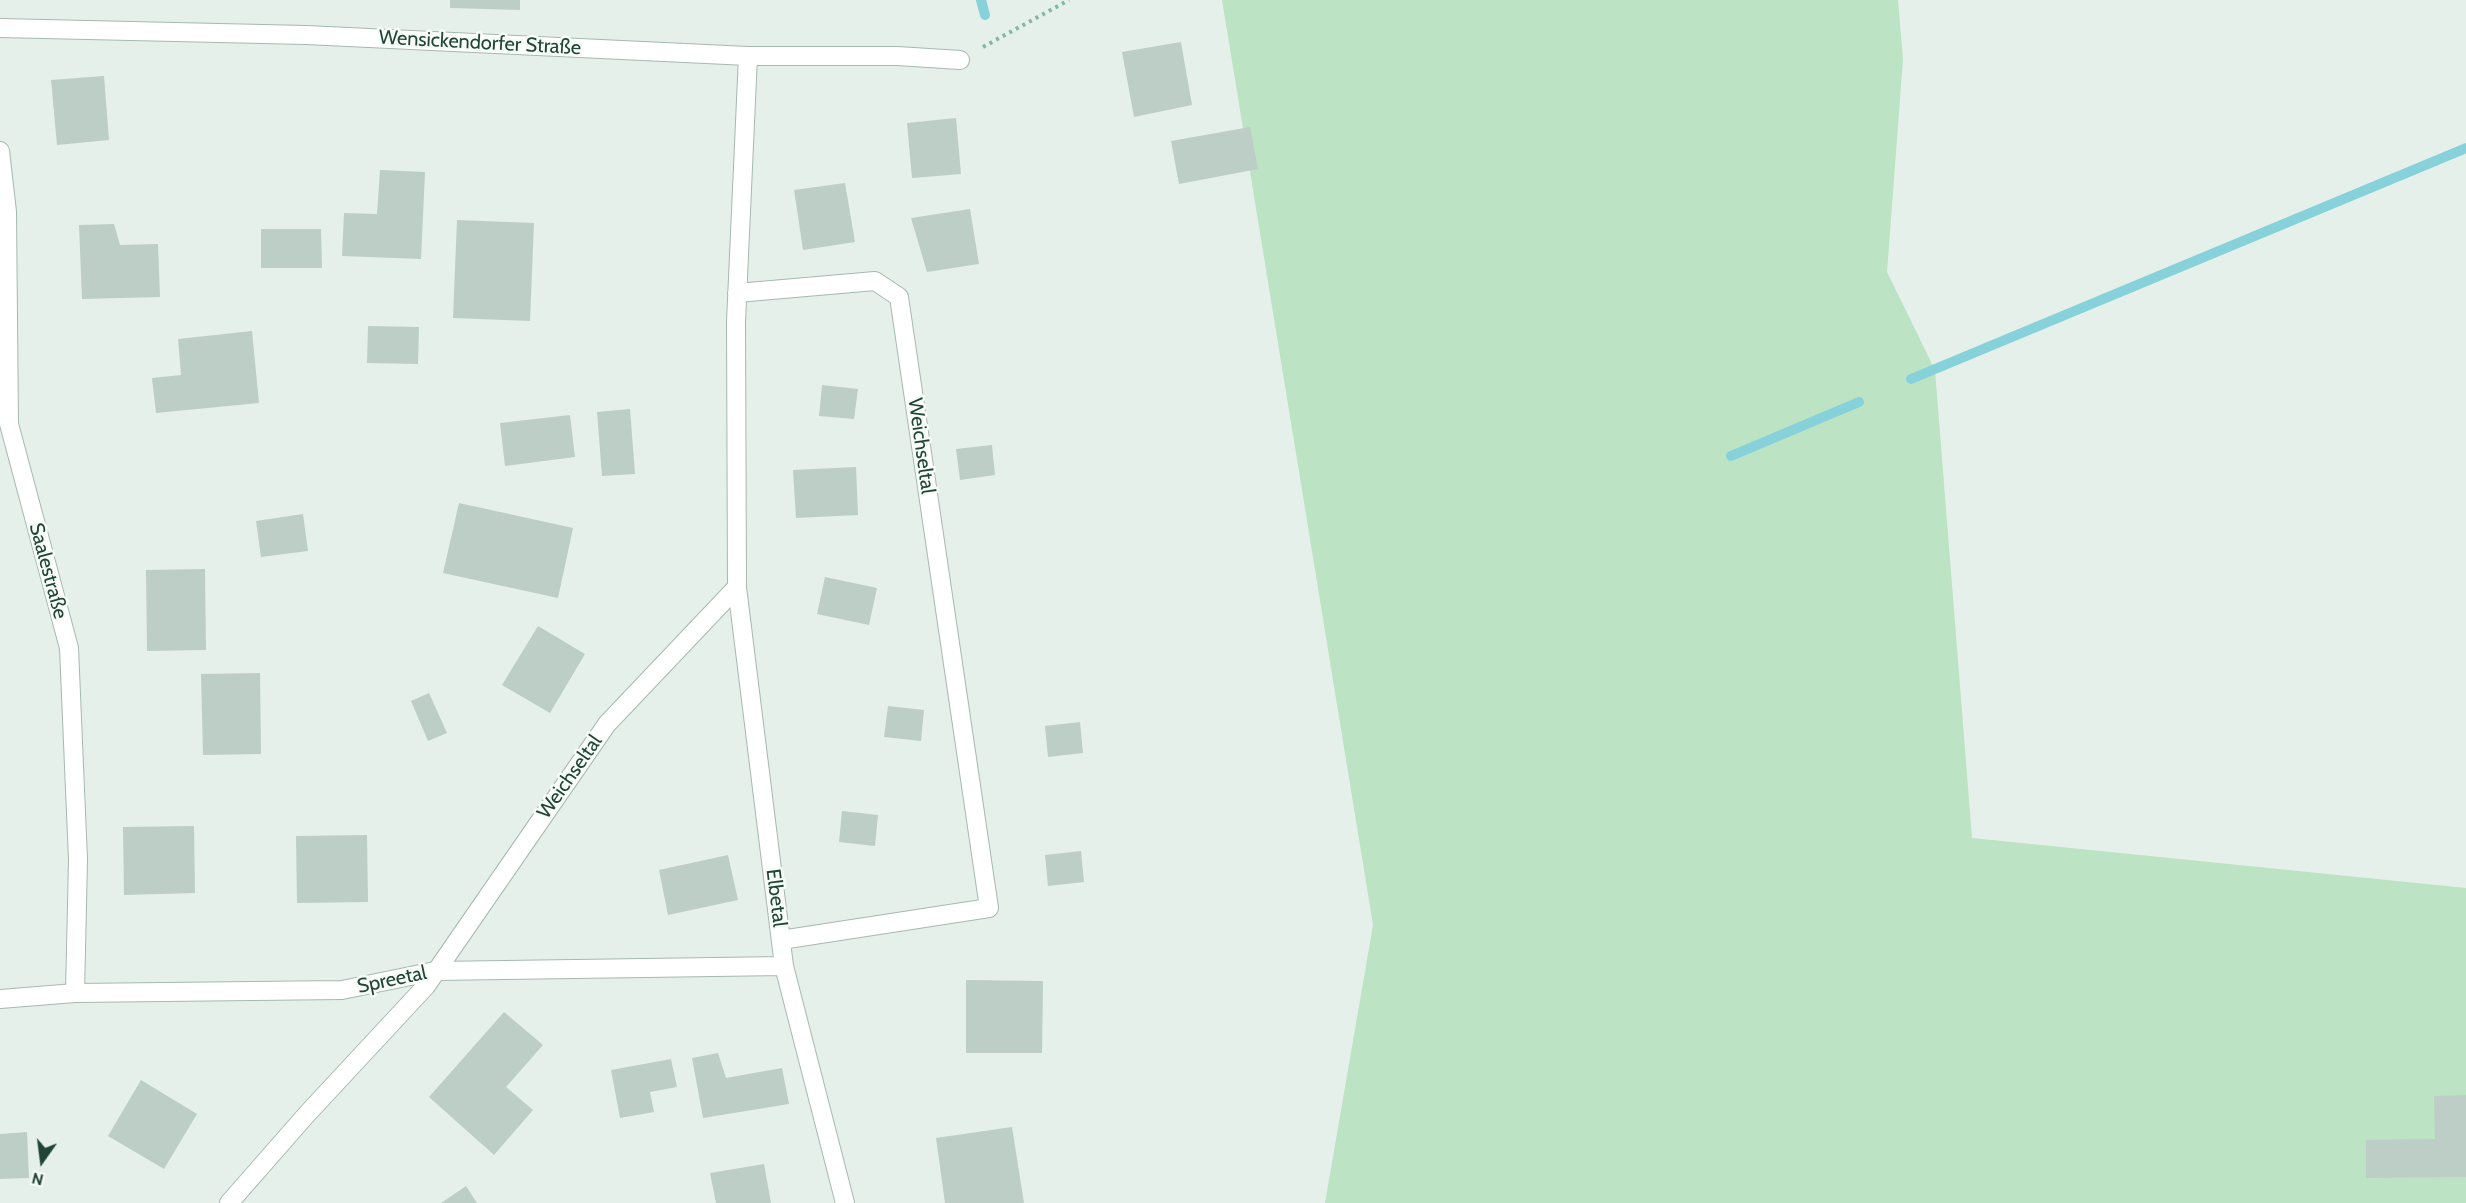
<!DOCTYPE html>
<meta charset="utf-8">
<style>
body{margin:0}
#map{position:relative;width:2466px;height:1203px;overflow:hidden;background:#e5f0ea;font-family:Cabin,sans-serif}
canvas{display:block}
.north{position:absolute;left:12px;top:1131px;width:60px;height:60px;-webkit-text-stroke:4px #f6fbf8;paint-order:stroke;rotate:194deg;font-size:16px;font-weight:700;line-height:24px;text-align:center;color:#214439}
.north::after{content:'';display:block;margin:auto;width:21px;height:27px;background:#214439;clip-path:polygon(50% 0,100% 100%,50% 72%,0 100%)}
</style>
<div id="map">
<canvas width="2466" height="1203"></canvas>
<div class="north">N</div>
</div>
<script>
const context = document.querySelector('canvas').getContext('2d');
context.lineJoin = 'round';
function fillPath(path, color) { context.fillStyle = color; context.fill(path, 'evenodd'); }
function stroke(path, color, width, dash) { context.strokeStyle = color; context.lineWidth = width; context.lineCap = dash ? 'butt' : 'round'; context.setLineDash(dash || []); context.stroke(path); }
function drawText(font, color, halo, rows, align = 'center') {
  context.font = font + ' Cabin,sans-serif'; context.lineWidth = 5; context.setLineDash([]); context.textBaseline = 'middle'; context.strokeStyle = halo; context.fillStyle = color; for (const [text, x, y, turn = 0] of rows) {
    context.save(); context.translate(x, y); context.rotate((+turn || 0) * Math.PI / 180); context.textAlign = isNaN(turn) ? turn : align; if (halo) context.strokeText(text, 0, 0); context.fillText(text, 0, 0); context.restore();
  }
}
fillPath(new Path2D(`
 M 1222,0 L 1898,0 L 1903,59 L 1887,272 L 1935,370 L 1972,838 L 2466,888 L 2466,1203 L 1325,1203 L 1373,925 Z`), '#bbe3c4');
stroke(new Path2D(`
 M 981,0 L 985,15
 M 1911,379 L 2466,148
 M 1731,456 L 1859,402`), '#87d2da', 10);
fillPath(new Path2D(`
 M 450,0 L 520,0 L 520,10 L 450,8 Z
 M 1181,42 L 1192,105 L 1134,117 L 1122,52 Z
 M 104,76 L 109,140 L 57,145 L 51,80 Z
 M 956,118 L 961,174 L 912,178 L 907,123 Z
 M 1250,127 L 1258,169 L 1179,184 L 1171,141 Z
 M 380,170 L 425,172 L 421,259 L 342,256 L 344,213 L 377,214 Z
 M 845,183 L 855,242 L 803,250 L 794,190 Z
 M 970,209 L 979,264 L 927,272 L 911,218 Z
 M 457,220 L 534,223 L 530,321 L 453,318 Z
 M 114,224 L 120,245 L 158,244 L 160,297 L 82,299 L 79,225 Z
 M 261,229 L 321,229 L 322,268 L 261,268 Z
 M 368,326 L 419,327 L 418,364 L 367,363 Z
 M 252,331 L 259,403 L 156,413 L 152,378 L 181,375 L 178,339 Z
 M 822,385 L 858,389 L 854,419 L 819,416 Z
 M 630,409 L 635,474 L 602,476 L 597,412 Z
 M 570,415 L 575,457 L 505,466 L 500,423 Z
 M 992,445 L 995,475 L 960,480 L 956,449 Z
 M 856,467 L 858,515 L 796,518 L 793,470 Z
 M 459,503 L 573,528 L 558,598 L 443,573 Z
 M 303,514 L 308,551 L 261,557 L 256,521 Z
 M 205,569 L 206,650 L 147,651 L 146,570 Z
 M 825,577 L 877,588 L 869,625 L 817,614 Z
 M 538,626 L 585,654 L 550,713 L 502,685 Z
 M 260,673 L 261,754 L 203,755 L 201,674 Z
 M 429,693 L 447,733 L 428,741 L 411,701 Z
 M 888,706 L 924,710 L 921,741 L 884,737 Z
 M 1080,722 L 1083,753 L 1048,757 L 1045,726 Z
 M 842,811 L 878,815 L 875,846 L 839,842 Z
 M 194,826 L 195,893 L 124,895 L 123,827 Z
 M 367,835 L 368,902 L 297,903 L 296,836 Z
 M 1081,851 L 1084,882 L 1048,886 L 1045,855 Z
 M 728,855 L 738,900 L 668,915 L 659,870 Z
 M 966,980 L 1043,981 L 1042,1053 L 966,1053 Z
 M 504,1012 L 543,1045 L 506,1087 L 533,1110 L 494,1155 L 429,1097 Z
 M 718,1053 L 726,1078 L 782,1068 L 789,1104 L 703,1118 L 692,1058 Z
 M 671,1059 L 677,1087 L 650,1092 L 654,1112 L 620,1118 L 611,1070 Z
 M 141,1080 L 197,1114 L 164,1169 L 108,1136 Z
 M 2466,1095 L 2466,1177 L 2366,1178 L 2366,1140 L 2435,1139 L 2434,1096 Z
 M 1012,1127 L 1024,1203 L 945,1203 L 936,1138 Z
 M 27,1132 L 29,1178 L 0,1179 L 0,1134 Z
 M 764,1164 L 771,1203 L 716,1203 L 710,1173 Z
 M 466,1186 L 477,1203 L 441,1203 Z`), '#bccec6');
const minor = new Path2D(`
 M 0,28 L 306,35 L 748,56 L 897,56 L 960,60
 M 0,151 L 7,212 L 9,424 L 69,648 L 78,860 L 75,993
 M 737,293 L 875,281 L 899,297 L 989,908 L 781,940
 M 737,587 L 784,966 L 845,1203
 M 0,999 L 75,993 L 342,990 L 435,971 L 784,966
 M 229,1203 L 307,1114 L 426,986 L 607,724 L 737,587 L 736,322 L 748,56`);
stroke(minor, '#a6b9b1', 20);
stroke(new Path2D(`
 M 983,47 L 1069,0`), '#81b7a3', 4, [3, 4.5]);
stroke(minor, '#fff', 18);
drawText('20px', '#214439', '#f6fbf8', [
 ["Wensickendorfer Straße",480,43,3],
 ["Weichseltal",921,446,82],
 ["Saalestraße",48,571,75],
 ["Weichseltal",570,777,-55],
 ["Elbetal",776,898,83],
 ["Spreetal",392,980,-12]
]);
</script>
